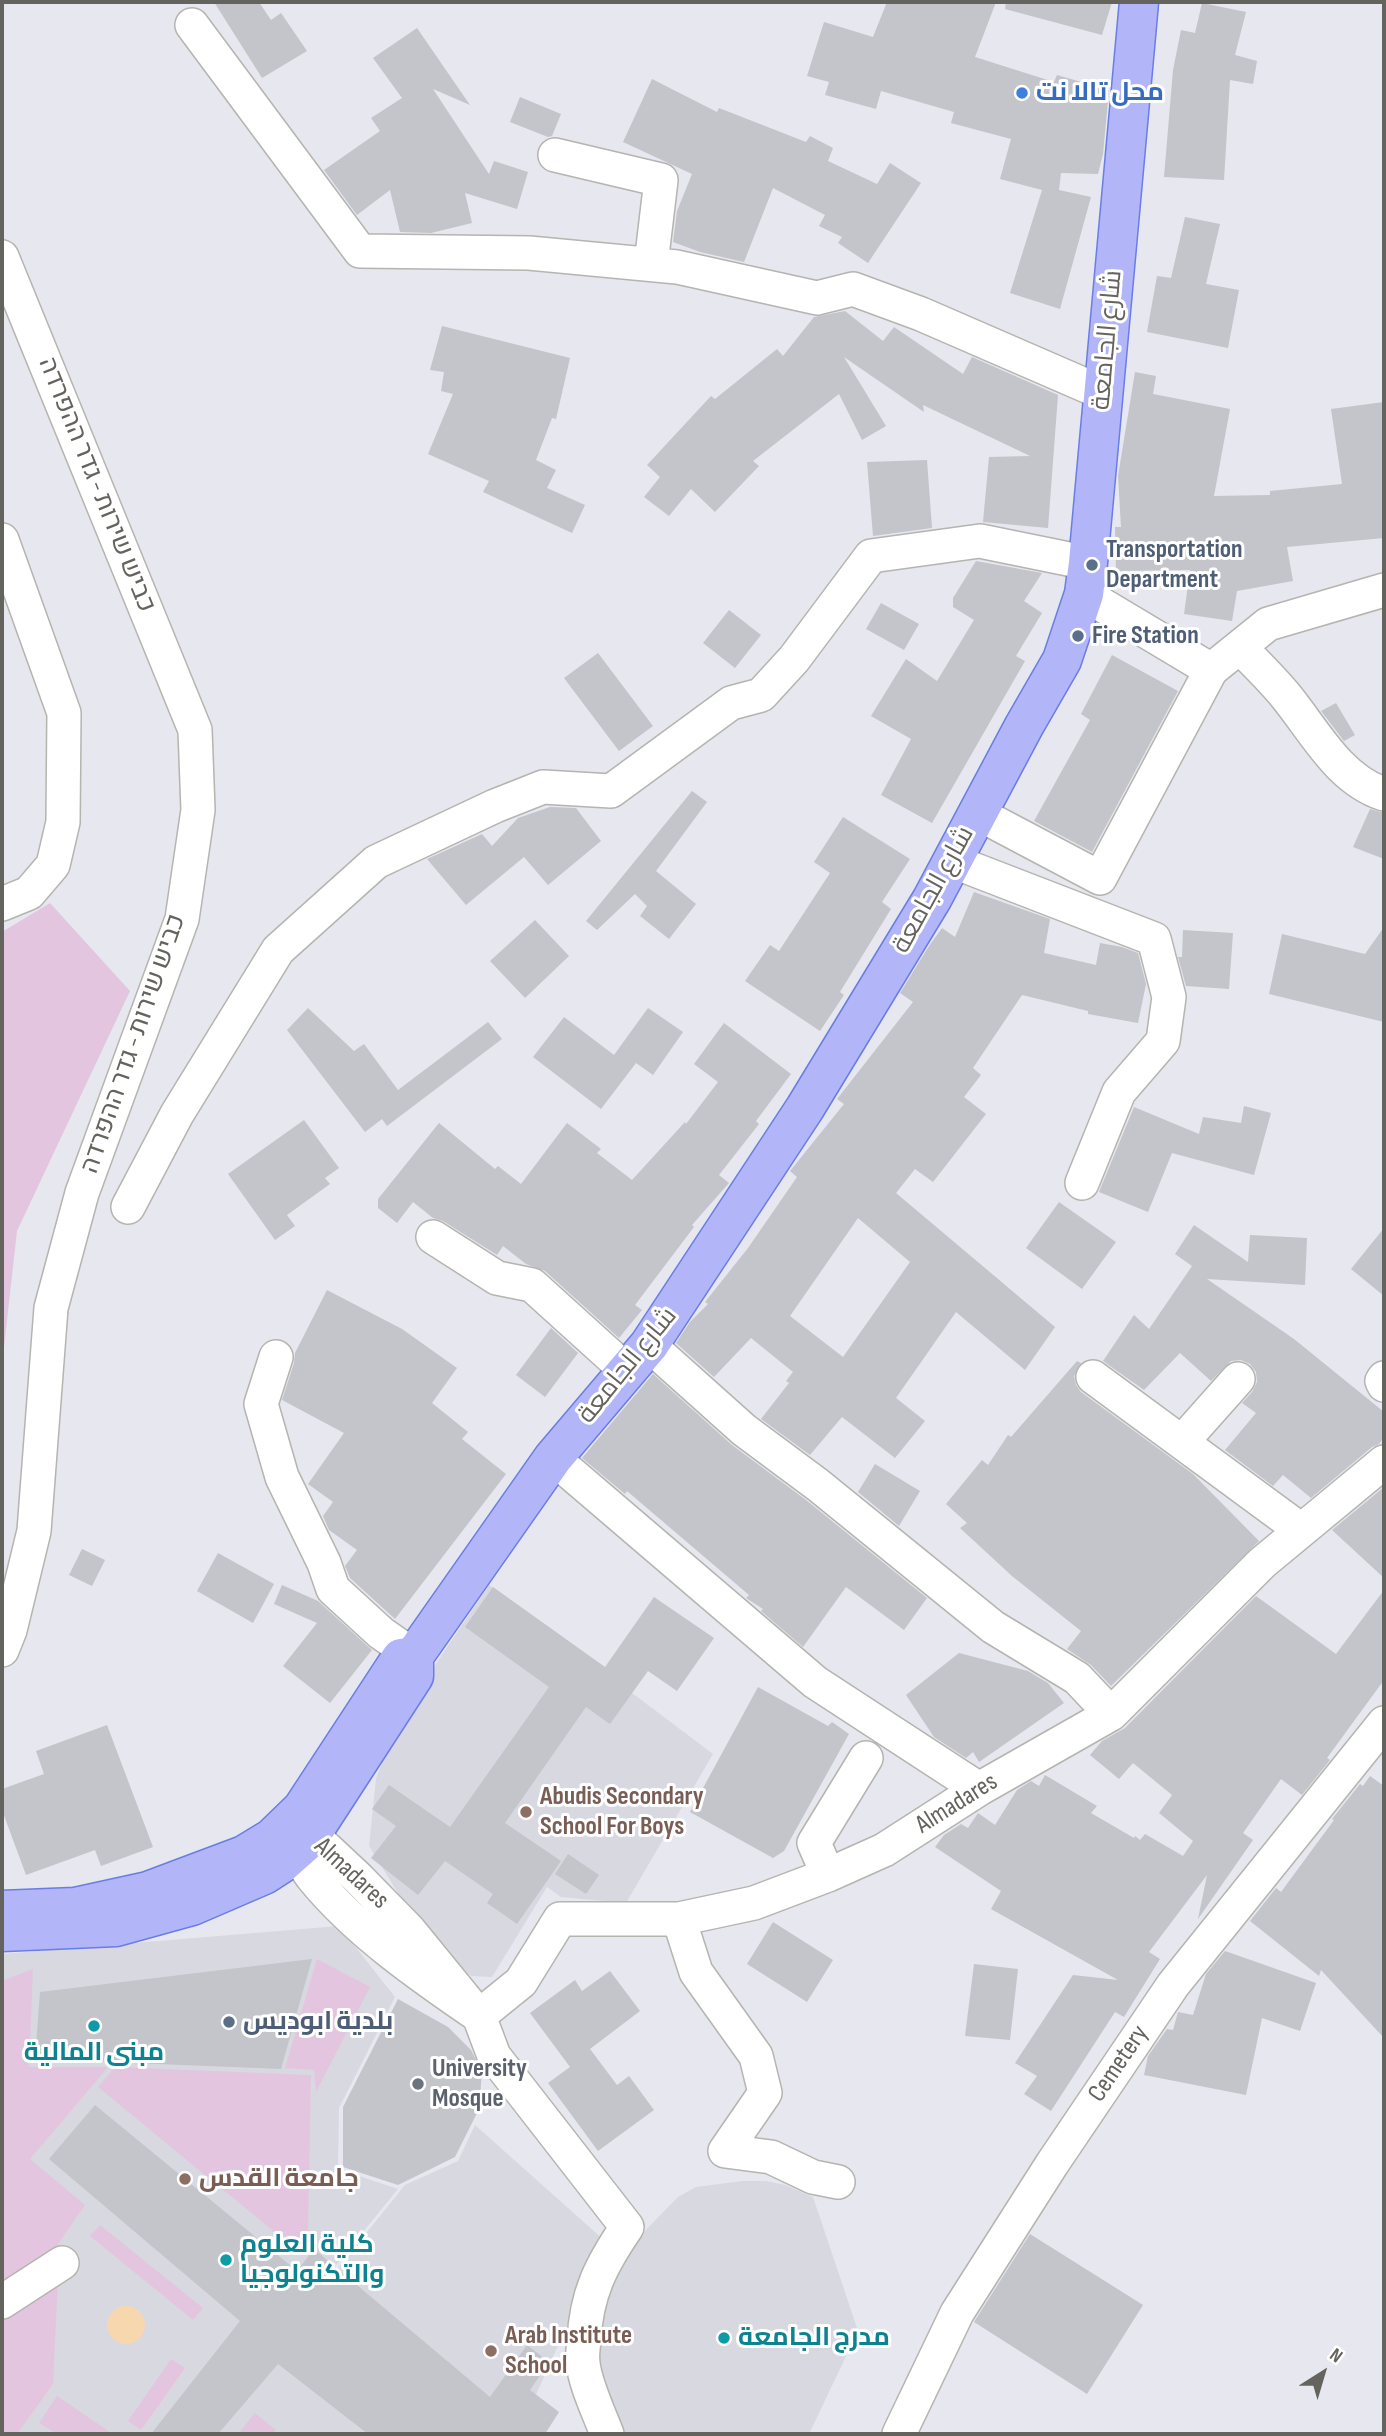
<!DOCTYPE html>
<meta charset="utf-8">
<style>
body{margin:0}
#map{position:relative;width:1386px;height:2436px;overflow:hidden;background:#e6e7ef;font-family:"Sofia Sans Condensed",sans-serif}
canvas{display:block}
.frame{position:absolute;inset:0;border:4px solid #65635e;pointer-events:none}
.north{position:absolute;left:1288px;top:2338px;width:70px;height:70px;-webkit-text-stroke:5px #fff;paint-order:stroke;rotate:37deg;font-size:19px;font-weight:700;line-height:28px;text-align:center;color:#65635e}
.north::after{content:'';display:block;margin:auto;width:24px;height:32px;background:#65635e;clip-path:polygon(50% 0,100% 100%,50% 72%,0 100%)}
</style>
<div id="map">
<canvas width="1386" height="2436"></canvas>
<div class="frame"></div>
<div class="north">N</div>
</div>
<script>
const context = document.querySelector('canvas').getContext('2d');
context.lineJoin = 'round';
function fillPath(path, color) { context.fillStyle = color; context.fill(path, 'evenodd'); }
function stroke(path, color, width, dash) { context.strokeStyle = color; context.lineWidth = width; context.lineCap = dash ? 'butt' : 'round'; context.setLineDash(dash || []); context.stroke(path); }
function drawText(font, color, halo, rows, align = 'center') {
  context.font = font + ' "Sofia Sans Condensed",Cairo,Heebo,sans-serif'; context.lineWidth = 6; context.setLineDash([]); context.textBaseline = 'middle'; context.strokeStyle = halo; context.fillStyle = color; for (const [text, x, y, turn = 0] of rows) {
    context.save(); context.translate(x, y); context.rotate((+turn || 0) * Math.PI / 180); context.textAlign = isNaN(turn) ? turn : align; if (halo) context.strokeText(text, 0, 0); context.fillText(text, 0, 0); context.restore();
  }
}
fillPath(new Path2D(`
 M 489,1585 L 713,1754 L 626,1903 L 561,1897 L 547,1887 L 492,1977 L 471,1976 L 451,1960 L 414,1919 L 369,1846 L 376,1779 L 398,1720 Z
 M 339,1926 L 395,1997 L 339,2108 L 338,2169 L 398,2189 L 328,2275 L 520,2434 L 2,2434 L 2,1954 Z
 M 475,2125 L 605,2241 L 521,2428 L 333,2274 L 405,2185 L 458,2161 Z
 M 742,2181 L 766,2181 L 785,2185 L 813,2197 L 858,2331 L 809,2434 L 618,2434 L 597,2359 L 606,2295 L 637,2239 L 678,2197 L 696,2187 Z`), '#d8d8e1');
fillPath(new Path2D(`
 M 50,903 L 130,991 L 17,1231 L 2,1365 L 2,932 Z
 M 317,1959 L 370,1987 L 316,2092 L 314,2070 L 285,2068 Z
 M 33,1969 L 29,2067 L 108,2067 L 30,2159 L 85,2205 L 47,2260 L 2,2288 L 2,1981 Z
 M 115,2067 L 311,2075 L 308,2232 L 294,2248 L 98,2087 Z
 M 100,2225 L 203,2308 L 193,2320 L 90,2236 Z
 M 58,2278 L 53,2384 L 17,2434 L 2,2434 L 2,2316 Z
 M 171,2359 L 185,2368 L 141,2430 L 128,2421 Z
 M 57,2396 L 113,2434 L 57,2434 L 39,2423 Z
 M 255,2413 L 276,2430 L 272,2434 L 238,2434 Z`), '#e4c5e0');
fillPath(new Path2D(`
 M107 2325a19 19 0 1 1 38 0a19 19 0 1 1-38 0Z`), '#f7d7ae');
fillPath(new Path2D(`
 M 214,2 L 259,2 L 271,20 L 281,13 L 307,51 L 262,78 Z
 M 887,2 L 996,2 L 975,57 L 1054,82 L 1057,75 L 1109,90 L 1103,154 L 1098,174 L 1061,173 L 1059,190 L 1091,197 L 1060,309 L 1010,293 L 1042,190 L 1000,179 L 1011,139 L 951,123 L 954,112 L 881,91 L 876,109 L 825,95 L 829,82 L 807,76 L 824,22 L 873,37 Z
 M 1006,2 L 1112,2 L 1102,35 L 1005,9 Z
 M 1202,3 L 1246,12 L 1235,55 L 1257,61 L 1253,84 L 1230,80 L 1224,180 L 1164,177 L 1173,70 L 1181,30 L 1195,33 Z
 M 417,28 L 470,105 L 433,89 L 489,174 L 494,161 L 528,172 L 517,209 L 465,193 L 472,223 L 431,233 L 400,232 L 390,190 L 357,215 L 324,170 L 380,131 L 371,118 L 402,98 L 373,58 Z
 M 652,79 L 717,112 L 719,108 L 806,142 L 810,136 L 833,148 L 828,161 L 877,184 L 890,163 L 921,183 L 868,263 L 838,243 L 842,237 L 819,226 L 825,215 L 773,188 L 744,262 L 700,252 L 673,242 L 677,211 L 692,174 L 623,142 Z
 M 520,97 L 561,114 L 552,136 L 548,137 L 510,122 Z
 M 1185,217 L 1220,224 L 1206,284 L 1239,290 L 1228,348 L 1147,332 L 1157,276 L 1171,278 Z
 M 845,311 L 883,341 L 894,327 L 963,374 L 972,357 L 1058,395 L 1048,528 L 983,522 L 989,457 L 1030,456 L 923,405 L 924,412 L 844,357 L 886,426 L 862,440 L 839,394 L 753,461 L 759,466 L 715,512 L 691,489 L 669,516 L 644,497 L 660,477 L 647,465 L 711,396 L 715,399 L 777,349 L 783,356 L 814,317 Z
 M 442,326 L 570,358 L 556,419 L 552,418 L 536,460 L 556,470 L 547,488 L 585,505 L 572,533 L 483,492 L 489,481 L 428,454 L 453,394 L 441,391 L 444,372 L 430,370 Z
 M 1135,372 L 1156,376 L 1153,394 L 1230,409 L 1214,496 L 1270,495 L 1270,491 L 1342,484 L 1331,409 L 1384,402 L 1384,538 L 1287,547 L 1293,581 L 1237,591 L 1232,621 L 1184,614 L 1190,570 L 1116,571 L 1115,527 L 1121,527 L 1118,476 Z
 M 927,460 L 932,528 L 873,536 L 867,462 Z
 M 976,561 L 1042,573 L 1024,601 L 1042,613 L 1016,656 L 1025,661 L 932,823 L 881,795 L 911,739 L 871,716 L 906,659 L 937,681 L 974,620 L 953,607 L 953,598 Z
 M 881,603 L 919,624 L 904,650 L 866,629 Z
 M 729,610 L 761,635 L 735,668 L 703,643 Z
 M 598,653 L 653,726 L 619,751 L 564,678 Z
 M 1112,655 L 1178,691 L 1092,852 L 1034,821 L 1090,720 L 1081,714 Z
 M 1336,703 L 1355,735 L 1344,741 L 1321,711 Z
 M 692,791 L 707,802 L 656,871 L 696,904 L 669,939 L 640,916 L 647,906 L 635,894 L 597,930 L 586,921 Z
 M 550,807 L 576,808 L 601,841 L 548,885 L 524,857 L 466,905 L 427,859 L 482,834 L 492,846 L 518,818 Z
 M 1370,809 L 1384,813 L 1384,859 L 1353,847 Z
 M 843,817 L 910,859 L 882,902 L 891,909 L 840,992 L 844,995 L 820,1031 L 745,981 L 770,945 L 779,951 L 830,873 L 814,862 Z
 M 974,892 L 1050,919 L 1044,953 L 1096,965 L 1100,943 L 1122,947 L 1138,953 L 1146,984 L 1138,1023 L 1088,1014 L 1088,1011 L 1022,995 L 973,1068 L 981,1075 L 964,1097 L 986,1114 L 933,1182 L 915,1169 L 896,1193 L 1055,1327 L 1025,1370 L 956,1312 L 896,1398 L 925,1421 L 895,1458 L 842,1417 L 810,1455 L 761,1419 L 789,1383 L 786,1381 L 793,1372 L 751,1338 L 714,1377 L 676,1343 L 690,1322 L 708,1304 L 705,1302 L 748,1248 L 797,1177 L 790,1171 L 844,1104 L 837,1099 L 913,1002 L 900,993 L 929,946 L 942,928 L 955,937 ZM 858,1218 L 910,1262 L 843,1357 L 790,1316 Z
 M 535,920 L 569,956 L 525,998 L 490,961 Z
 M 1384,927 L 1384,1022 L 1269,994 L 1282,934 L 1365,954 Z
 M 1183,930 L 1233,933 L 1229,989 L 1186,986 L 1178,957 L 1182,957 Z
 M 308,1008 L 354,1051 L 364,1044 L 398,1090 L 488,1022 L 502,1039 L 387,1126 L 382,1119 L 365,1132 L 287,1030 Z
 M 648,1008 L 683,1032 L 653,1075 L 636,1063 L 601,1109 L 533,1057 L 564,1017 L 614,1055 Z
 M 724,1023 L 791,1074 L 756,1121 L 759,1124 L 719,1175 L 729,1183 L 692,1225 L 694,1227 L 635,1305 L 642,1310 L 619,1338 L 545,1271 L 526,1264 L 503,1246 L 497,1255 L 443,1221 L 433,1218 L 413,1202 L 397,1223 L 378,1208 L 378,1199 L 439,1123 L 495,1169 L 498,1166 L 521,1184 L 567,1123 L 601,1149 L 597,1153 L 632,1180 L 685,1122 L 686,1124 L 718,1082 L 694,1064 Z
 M 1244,1106 L 1271,1113 L 1254,1175 L 1172,1153 L 1148,1212 L 1099,1192 L 1134,1107 L 1199,1134 L 1203,1117 L 1241,1123 Z
 M 304,1120 L 339,1168 L 325,1178 L 330,1184 L 287,1215 L 295,1226 L 275,1240 L 228,1174 Z
 M 1059,1202 L 1116,1242 L 1082,1289 L 1026,1248 Z
 M 1194,1225 L 1248,1262 L 1250,1235 L 1307,1238 L 1305,1285 L 1207,1279 L 1294,1339 L 1384,1412 L 1384,1437 L 1379,1444 L 1372,1447 L 1311,1498 L 1283,1475 L 1273,1486 L 1225,1450 L 1256,1413 L 1242,1403 L 1252,1392 L 1257,1382 L 1256,1372 L 1250,1364 L 1241,1360 L 1231,1361 L 1211,1381 L 1180,1353 L 1144,1390 L 1103,1361 L 1134,1315 L 1149,1329 L 1192,1266 L 1175,1254 Z
 M 1384,1228 L 1384,1296 L 1351,1269 Z
 M 327,1290 L 402,1329 L 457,1368 L 432,1403 L 468,1432 L 462,1439 L 506,1474 L 395,1619 L 350,1578 L 345,1566 L 357,1550 L 329,1530 L 323,1516 L 333,1502 L 308,1484 L 344,1433 L 282,1400 L 294,1363 L 295,1353 Z
 M 551,1328 L 578,1353 L 545,1397 L 516,1375 Z
 M 1077,1361 L 1081,1363 L 1074,1376 L 1076,1385 L 1081,1392 L 1193,1474 L 1259,1541 L 1111,1686 L 1091,1665 L 1067,1649 L 1081,1631 L 1012,1576 L 960,1528 L 967,1523 L 946,1504 L 982,1460 L 988,1465 L 1008,1435 L 1011,1437 Z
 M 653,1374 L 732,1445 L 806,1500 L 927,1598 L 904,1630 L 846,1587 L 803,1647 L 761,1611 L 763,1609 L 746,1598 L 749,1595 L 627,1491 L 625,1494 L 582,1458 Z
 M 875,1464 L 920,1491 L 899,1526 L 858,1492 Z
 M 1384,1487 L 1384,1578 L 1332,1530 Z
 M 82,1549 L 105,1560 L 92,1586 L 69,1575 Z
 M 218,1553 L 274,1584 L 253,1623 L 197,1591 Z
 M 282,1585 L 318,1601 L 372,1650 L 330,1703 L 283,1666 L 317,1623 L 274,1604 Z
 M 493,1587 L 605,1667 L 654,1597 L 714,1638 L 677,1691 L 648,1671 L 610,1724 L 586,1707 L 505,1823 L 561,1861 L 517,1924 L 487,1903 L 493,1894 L 445,1861 L 418,1895 L 371,1858 L 396,1826 L 372,1809 L 389,1785 L 450,1827 L 549,1687 L 465,1627 Z
 M 1384,1590 L 1384,1680 L 1327,1758 L 1330,1760 L 1302,1795 L 1281,1779 L 1243,1833 L 1253,1840 L 1198,1919 L 1207,1875 L 1149,1952 L 1160,1959 L 1124,2017 L 1115,2012 L 1051,2111 L 1024,2094 L 1037,2076 L 1015,2063 L 1073,1975 L 1118,1980 L 991,1909 L 1001,1891 L 935,1847 L 944,1835 L 961,1824 L 968,1828 L 978,1813 L 995,1825 L 1017,1790 L 1031,1781 L 1039,1786 L 1045,1775 L 1097,1806 L 1091,1813 L 1134,1838 L 1135,1836 L 1140,1840 L 1145,1834 L 1183,1856 L 1193,1841 L 1159,1813 L 1172,1795 L 1133,1763 L 1119,1779 L 1090,1755 L 1102,1741 L 1125,1728 L 1256,1596 L 1336,1654 Z
 M 959,1653 L 1028,1671 L 1048,1683 L 1064,1703 L 979,1762 L 973,1752 L 966,1758 L 934,1737 L 906,1695 Z
 M 758,1687 L 828,1726 L 832,1722 L 849,1734 L 784,1851 L 773,1858 L 690,1812 Z
 M 107,1725 L 153,1847 L 101,1866 L 95,1850 L 26,1875 L 2,1810 L 2,1789 L 44,1774 L 36,1751 Z
 M 1370,1776 L 1384,1786 L 1384,2038 L 1321,1970 L 1319,1976 L 1250,1921 L 1276,1888 L 1281,1892 L 1334,1820 L 1332,1819 L 1360,1784 L 1363,1786 Z
 M 568,1854 L 599,1875 L 586,1894 L 555,1874 Z
 M 773,1922 L 833,1960 L 807,2002 L 747,1964 Z
 M 1225,1951 L 1316,1983 L 1300,2031 L 1262,2018 L 1246,2095 L 1144,2075 L 1148,2056 L 1167,2029 L 1173,2030 L 1178,2012 L 1193,2015 L 1206,1974 Z
 M 312,1959 L 281,2069 L 35,2059 L 40,1992 Z
 M 974,1964 L 1018,1969 L 1010,2040 L 965,2036 Z
 M 610,1971 L 640,2011 L 590,2049 L 617,2085 L 629,2076 L 654,2110 L 598,2151 L 548,2083 L 570,2067 L 530,2013 L 575,1980 L 582,1991 Z
 M 398,1999 L 448,2027 L 471,2050 L 482,2072 L 479,2109 L 455,2157 L 398,2185 L 343,2167 L 343,2107 Z
 M 95,2105 L 297,2271 L 314,2249 L 490,2397 L 527,2345 L 549,2362 L 530,2390 L 559,2412 L 545,2434 L 368,2434 L 278,2364 L 218,2434 L 151,2434 L 240,2321 L 49,2159 Z
 M 1030,2234 L 1143,2305 L 1087,2394 L 974,2322 Z`), '#c3c5ca');
const minor = new Path2D(`
 M 192,25 L 360,251 L 529,253 L 677,267 L 817,298 L 853,289 L 921,314 L 1103,393
 M 555,155 L 661,180 L 651,264
 M 2,257 L 195,730 L 198,810 L 182,919 L 82,1193 L 51,1308 L 34,1531 L 10,1630 L 2,1650
 M 2,540 L 64,713 L 63,822 L 53,865 L 29,893 L 2,904
 M 1084,594 L 1211,670 L 1268,624 L 1384,590
 M 1240,647 C 1255,663 1271,678 1285,695 C 1314,730 1338,779 1384,794
 M 977,813 L 1100,878 L 1211,670
 M 952,861 L 1154,939 L 1169,997 L 1163,1041 L 1119,1092 L 1082,1183
 M 128,1207 L 177,1114 L 278,950 L 376,862 L 495,806 L 543,787 L 611,791 L 731,703 L 761,695 L 794,659 L 871,556 L 980,541 L 1088,563
 M 433,1237 L 497,1278 L 532,1285 L 627,1371
 M 649,1345 L 744,1430 L 818,1485 L 993,1627 L 1077,1678 L 1111,1714
 M 276,1357 L 261,1404 L 282,1477 L 324,1563 L 333,1589 L 381,1633 L 414,1656
 M 1093,1377 L 1301,1530
 M 1384,1378 L 1382,1381 L 1384,1385
 M 1182,1442 L 1238,1379
 M 553,1458 L 815,1682 L 979,1789
 M 284,1827 L 312,1835 L 358,1878 L 408,1929 L 479,2016 C 422,1977 357,1932 313,1878 C 301,1863 293,1843 284,1827 Z
 M 828,1875 L 814,1843 L 866,1758
 M 679,1919 L 696,1972 L 756,2056 L 765,2093 L 725,2151 L 771,2157 L 813,2177 L 838,2182
 M 2,2302 L 62,2263
 M 607,2434 C 599,2413 585,2384 583,2363 C 582,2356 583,2348 584,2341 C 586,2294 601,2265 627,2227 L 494,2056 L 479,2016 L 521,1982 L 560,1919 L 679,1919 L 754,1903 L 828,1875 L 884,1850 L 979,1789 L 1111,1714 L 1262,1563 L 1384,1462
 M 899,2434 L 957,2313 L 1052,2164 L 1173,1985 L 1384,1723`);
const major = new Path2D(`
 M 414,1656 L 553,1458 L 649,1345 L 805,1108 L 932,899 L 1024,726 L 1062,660 L 1084,594 L 1088,563 L 1139,2
 M 2,1910 L 75,1907 L 148,1891 L 244,1855 L 272,1838 L 302,1809 L 401,1658 L 414,1656 L 414,1676 L 307,1841 L 281,1864 L 264,1875 L 192,1906 L 116,1927 L 2,1932`);
stroke(minor, '#b5b4af', 36);
stroke(major, '#697de5', 41);
stroke(minor, '#fff', 33);
stroke(major, '#b2b5f8', 38);
for (const [x, y, r, color] of [
 [1022,93,7,"#3f7fe0"],
 [1092,565,7,"#5c6f8a"],
 [1078,636,7,"#5c6f8a"],
 [526,1812,7,"#8d6e63"],
 [229,2022,7,"#5c6f8a"],
 [94,2026,7,"#0f9aa8"],
 [418,2084,7,"#6b7280"],
 [185,2179,7,"#8d6e63"],
 [226,2260,7,"#0f9aa8"],
 [724,2338,7,"#0f9aa8"],
 [491,2351,7,"#8d6e63"]
]) { const dot = new Path2D(); dot.arc(x, y, r, 0, 2 * Math.PI); context.fillStyle = color; context.fill(dot); stroke(dot, '#fff', 2.5); }
drawText('bold 26px', '#366cbe', '#fff', [
 ["محل تالا نت",1036,93]
], 'left');
drawText('26px', '#65635e', '#fff', [
 ["شارع الجامعة",1108,340,-85],
 ["כביש שירות - גדר ההפרדה",96,485,68],
 ["شارع الجامعة",934,890,-61],
 ["כביש שירות - גדר ההפרדה",134,1044,-71],
 ["شارع الجامعة",628,1366,-51],
 ["Almadares",957,1804,-32],
 ["Almadares",351,1874,43],
 ["Cemetery",1119,2064,-56]
]);
drawText('bold 26px', '#4e5e75', '#fff', [
 ["Transportation",1106,550],
 ["Department",1106,580],
 ["Fire Station",1092,636],
 ["بلدية ابوديس",243,2022]
], 'left');
drawText('bold 26px', '#785e54', '#fff', [
 ["Abudis Secondary",540,1797],
 ["School For Boys",540,1827],
 ["جامعة القدس",199,2179],
 ["Arab Institute",505,2336],
 ["School",505,2366]
], 'left');
drawText('bold 26px', '#0d838f', '#fff', [
 ["مبنى المالية",94,2053,"center"],
 ["كلية العلوم",240,2245],
 ["والتكنولوجيا",240,2275],
 ["مدرج الجامعة",738,2338]
], 'left');
drawText('bold 26px', '#5b616d', '#fff', [
 ["University",432,2069],
 ["Mosque",432,2099]
], 'left');
</script>
